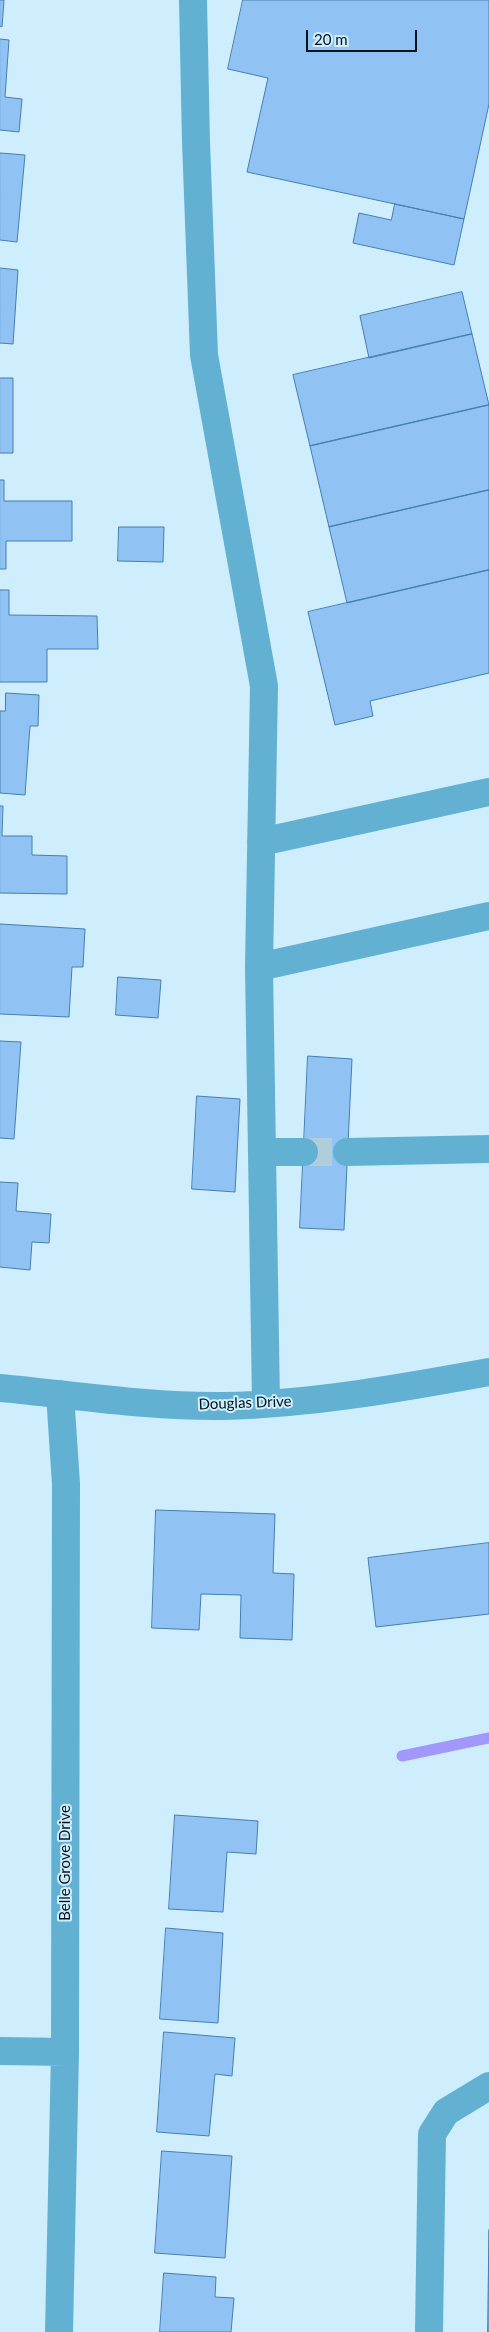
<!DOCTYPE html>
<style>
body{margin:0}
#map{position:relative;width:489px;height:2332px;overflow:hidden;background:#ceeefd;font-family:Lato,sans-serif}
canvas{display:block}
.scale{position:absolute;left:306px;top:30px;width:111px;height:22px;box-sizing:border-box;border:2px solid #00121d;border-top:0;padding-left:6px;font-size:15px;line-height:18px;white-space:nowrap;color:#00121d;-webkit-text-stroke:4px #ceeefd;paint-order:stroke}
</style>
<div id="map">
<canvas width="489" height="2332"></canvas>
<div class="scale">20 m</div>
</div>
<script>
const context = document.querySelector('canvas').getContext('2d');
context.lineJoin = 'round';
function stroke(path, color, width, dash) { context.strokeStyle = color; context.lineWidth = width; context.lineCap = dash ? 'butt' : 'round'; context.setLineDash(dash || []); context.stroke(path); }
function fillPath(path, color) { context.fillStyle = color; context.fill(path, 'evenodd'); }
function drawText(font, color, halo, rows, align = 'center') {
  context.font = font + ' Lato,sans-serif'; context.lineWidth = 4; context.setLineDash([]); context.textBaseline = 'middle'; context.strokeStyle = halo; context.fillStyle = color; for (const [text, x, y, turn = 0] of rows) {
    context.save(); context.translate(x, y); context.rotate((+turn || 0) * Math.PI / 180); context.textAlign = isNaN(turn) ? turn : align; if (halo) context.strokeText(text, 0, 0); context.fillText(text, 0, 0); context.restore();
  }
}
stroke(new Path2D(`
 M 402,1756 L 489,1738`), '#a297fb', 11);
const building = new Path2D(`
 M 0,0 L 4,0 L 2,27 L 0,26 Z
 M 243,0 L 489,0 L 489,104 L 464,219 L 247,172 L 268,78 L 228,69 Z
 M 0,39 L 9,40 L 5,97 L 22,99 L 19,132 L 0,130 Z
 M 0,153 L 25,155 L 17,242 L 0,240 Z
 M 395,204 L 464,219 L 454,265 L 353,243 L 359,213 L 391,220 Z
 M 0,268 L 18,270 L 13,344 L 0,343 Z
 M 462,292 L 472,334 L 369,358 L 360,316 Z
 M 472,334 L 489,405 L 310,446 L 293,375 Z
 M 0,378 L 13,378 L 13,453 L 0,453 Z
 M 489,405 L 489,490 L 329,527 L 310,446 Z
 M 0,480 L 4,480 L 4,501 L 72,501 L 72,541 L 6,541 L 6,569 L 0,569 Z
 M 489,490 L 489,570 L 347,603 L 329,527 Z
 M 119,527 L 164,527 L 163,562 L 118,561 Z
 M 489,570 L 489,673 L 370,701 L 373,716 L 335,725 L 308,612 Z
 M 0,590 L 9,590 L 9,615 L 97,616 L 98,649 L 47,649 L 47,682 L 0,682 Z
 M 6,693 L 39,695 L 38,726 L 30,726 L 25,795 L 0,793 L 0,711 L 5,711 Z
 M 0,806 L 3,806 L 2,836 L 32,836 L 32,855 L 67,856 L 67,894 L 0,893 Z
 M 0,924 L 85,929 L 83,967 L 72,967 L 69,1017 L 0,1014 Z
 M 118,977 L 161,980 L 158,1018 L 116,1015 Z
 M 0,1041 L 21,1042 L 14,1139 L 0,1138 Z
 M 308,1056 L 352,1059 L 344,1230 L 300,1228 Z
 M 197,1096 L 240,1099 L 235,1192 L 192,1189 Z
 M 0,1182 L 18,1183 L 16,1211 L 51,1214 L 49,1243 L 32,1242 L 30,1270 L 0,1267 Z
 M 156,1510 L 275,1514 L 273,1573 L 294,1574 L 292,1640 L 240,1638 L 241,1595 L 201,1594 L 199,1630 L 152,1628 Z
 M 489,1543 L 489,1614 L 376,1627 L 368,1558 Z
 M 175,1815 L 258,1821 L 256,1854 L 227,1852 L 223,1912 L 169,1909 Z
 M 166,1928 L 223,1933 L 218,2023 L 160,2019 Z
 M 164,2032 L 235,2038 L 232,2076 L 215,2074 L 209,2136 L 157,2132 Z
 M 162,2151 L 232,2156 L 225,2258 L 155,2253 Z
 M 489,2230 L 489,2332 L 488,2332 Z
 M 164,2273 L 216,2277 L 215,2297 L 234,2298 L 231,2332 L 160,2332 Z`);
fillPath(building, '#90c3f3');
stroke(building, '#457eb0', 1);
stroke(new Path2D(`
 M 304,1152 L 347,1152`), '#afcddb', 28, [28, 14]);
stroke(new Path2D(`
 M 193,0 L 196,142 L 204,355 L 264,686 L 259,967 L 266,1403
 M 261,842 L 489,792
 M 259,967 L 489,916
 M 262,1152 L 304,1152
 M 347,1152 L 489,1149
 M 0,1388 C 74,1395 149,1407 223,1406 C 312,1404 401,1388 489,1372
 M 0,2051 L 65,2052
 M 59,2332 L 65,2052 L 66,1484 L 60,1394
 M 429,2332 L 432,2134 L 446,2112 L 489,2086`), '#62b1d3', 28);
drawText('15px', '#00121d', '#ceeefd', [
 ["Douglas Drive",245,1403,-2],
 ["Belle Grove Drive",65,1863,-90]
]);
</script>
